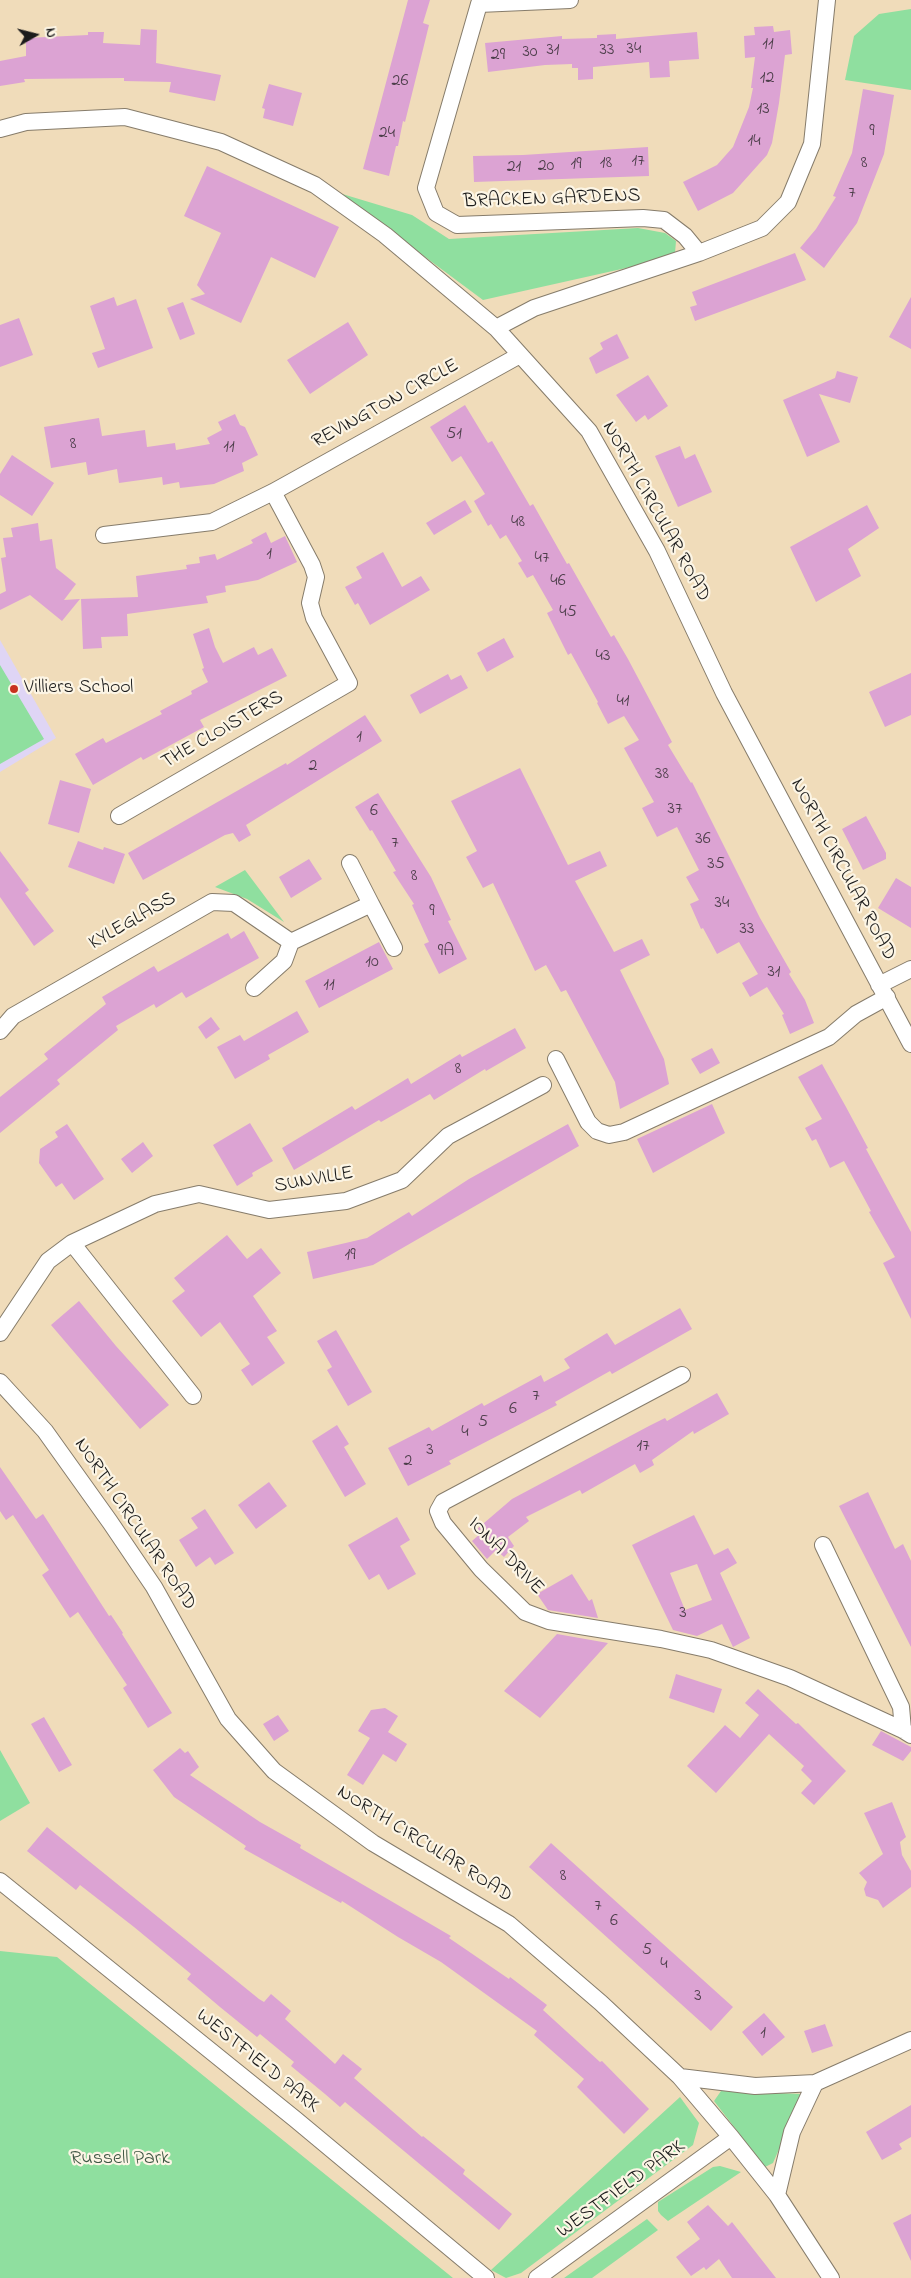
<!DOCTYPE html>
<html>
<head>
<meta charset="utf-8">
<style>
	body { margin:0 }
	#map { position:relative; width:911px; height:2278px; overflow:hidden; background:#f0dcba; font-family:"Indie Flower",sans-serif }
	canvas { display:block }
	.north { position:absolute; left:10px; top:10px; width:50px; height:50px; -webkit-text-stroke:4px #fcf5e5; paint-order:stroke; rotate:82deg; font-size:14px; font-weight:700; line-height:20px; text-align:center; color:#1c1c1c }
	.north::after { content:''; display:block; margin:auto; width:18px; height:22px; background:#1c1c1c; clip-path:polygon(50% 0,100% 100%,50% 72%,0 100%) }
</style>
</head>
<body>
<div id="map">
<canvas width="911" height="2278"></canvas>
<div class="north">N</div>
</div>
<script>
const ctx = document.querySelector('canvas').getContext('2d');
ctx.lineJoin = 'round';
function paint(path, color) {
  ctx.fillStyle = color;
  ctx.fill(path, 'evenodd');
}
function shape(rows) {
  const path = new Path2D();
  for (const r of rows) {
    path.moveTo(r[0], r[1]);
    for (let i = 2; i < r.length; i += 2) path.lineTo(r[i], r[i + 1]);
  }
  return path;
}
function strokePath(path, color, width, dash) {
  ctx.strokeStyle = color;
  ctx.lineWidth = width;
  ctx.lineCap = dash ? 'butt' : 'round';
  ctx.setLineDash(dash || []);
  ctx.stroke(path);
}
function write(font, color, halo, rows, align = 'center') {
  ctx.font = font + ' "Indie Flower",sans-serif';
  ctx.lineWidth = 4.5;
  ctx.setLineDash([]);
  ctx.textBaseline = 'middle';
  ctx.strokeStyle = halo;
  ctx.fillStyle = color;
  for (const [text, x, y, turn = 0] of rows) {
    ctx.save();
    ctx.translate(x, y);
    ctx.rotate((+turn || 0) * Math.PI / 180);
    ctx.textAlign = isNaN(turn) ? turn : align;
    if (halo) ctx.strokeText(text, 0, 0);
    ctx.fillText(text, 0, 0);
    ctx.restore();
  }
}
const built = shape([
	[0,640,56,738,0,772]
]);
const green = shape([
	[911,9,911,90,845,80,854,36,879,14],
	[339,193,412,215,449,239,638,228,665,233,676,241,675,253,662,260,483,300],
	[0,665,44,739,0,764],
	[245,870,284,922,247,899,215,887],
	[0,1750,30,1803,0,1821],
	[0,1951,57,1957,453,2278,0,2278],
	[721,2091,803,2094,773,2163,765,2167,714,2101],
	[680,2097,699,2123,693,2145,521,2273,506,2278,491,2270],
	[720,2166,741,2172,668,2221,661,2215,658,2211,658,2202,713,2167],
	[647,2219,658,2230,592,2278,564,2278]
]);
const building = shape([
	[408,0,430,0,423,23,429,25,405,122,403,121,398,146,396,146,389,176,363,169],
	[773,26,774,32,790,30,792,54,785,55,779,103,772,143,767,155,733,193,698,211,683,182,717,165,733,147,749,107,753,88,751,88,755,57,745,58,744,36,755,35,754,27],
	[141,29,157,30,156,63,221,75,215,101,169,92,171,82,124,81,124,78,24,79,25,82,0,86,0,61,26,56,26,38,88,35,88,32,104,32,103,43,140,45],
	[697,32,699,59,669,61,670,77,650,78,649,62,593,67,593,79,578,80,578,68,572,68,572,64,545,65,488,72,485,43,562,36,562,39,597,38,597,35,616,34,616,39],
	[269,84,302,93,293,126,263,118,265,109,262,108],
	[863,89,894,95,884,154,857,223,824,268,800,248,816,229,836,197,833,196,852,153],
	[648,147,649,176,474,182,473,156,523,155],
	[207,166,339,227,315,278,271,257,241,323,190,299,205,294,197,285,221,233,184,216],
	[795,253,806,280,695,321,690,307,697,305,692,292],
	[114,297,117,306,136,299,153,348,98,368,92,353,105,349,90,306],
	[911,297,911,349,889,337],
	[183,302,195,334,180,340,167,308],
	[19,318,33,355,0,367,0,325],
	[348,322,368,355,310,394,287,360],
	[617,334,629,358,596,374,589,358,603,349,600,343],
	[837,371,858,377,850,403,819,394,840,442,807,457,783,400,835,378],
	[648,375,668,406,648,420,645,415,636,422,616,395],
	[465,405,488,443,492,441,530,506,533,504,567,564,569,563,611,637,614,635,628,659,672,742,668,745,691,783,692,782,760,918,791,972,789,974,805,1000,814,1023,790,1034,782,1015,784,1014,767,987,750,997,742,983,758,974,739,942,717,954,703,928,701,929,690,904,699,900,686,877,699,870,677,827,657,837,642,808,654,802,624,748,639,740,624,716,608,724,597,703,598,702,571,653,568,655,547,613,553,610,533,575,527,578,518,563,522,561,506,535,500,539,491,524,488,526,474,501,485,494,461,456,452,462,430,427],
	[235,414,240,425,245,427,258,455,242,463,244,471,214,484,180,488,179,482,163,485,162,477,119,483,117,469,88,475,86,462,51,468,44,427,99,418,102,436,145,430,147,447,175,443,176,450,210,444,207,438,222,430,218,422],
	[680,446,685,459,695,454,712,492,678,507,655,456],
	[12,455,54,483,32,516,0,495,0,474],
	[465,500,472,512,434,535,426,523],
	[867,505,879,528,848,549,861,576,816,602,790,547],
	[38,523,40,541,52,539,56,568,76,584,64,600,80,599,62,621,30,595,0,610,0,594,6,591,1,558,6,557,3,538,13,537,11,528],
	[266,532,271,543,285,536,297,562,258,580,225,586,226,592,206,596,208,603,127,614,128,636,101,637,102,648,83,649,81,599,138,597,136,576,187,569,186,565,200,563,199,557,215,554,217,560,253,543,251,540],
	[383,552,402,587,421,576,430,590,370,625,358,603,355,605,345,587,362,578,356,567],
	[209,628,215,647,223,663,254,647,258,655,272,648,287,676,200,720,204,727,143,760,141,757,93,785,75,754,103,738,106,743,162,714,160,711,192,694,191,691,208,682,202,669,204,668,193,634],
	[504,638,514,657,487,672,477,653],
	[911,673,911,715,885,727,869,692],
	[448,674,451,680,461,675,468,688,420,714,410,695],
	[365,715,382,741,254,820,246,825,251,835,239,842,233,833,225,835,143,880,128,853,286,763,287,765],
	[520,768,568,865,600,851,607,866,575,881,614,952,642,939,650,955,620,970,664,1059,669,1084,620,1109,615,1082,566,990,561,992,546,965,535,971,493,883,483,888,466,857,477,851,451,801],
	[60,780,91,789,79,833,48,824],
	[378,793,431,877,451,920,448,921,467,959,439,974,424,944,429,942,412,905,414,904,393,872,396,871,372,830,370,831,355,807],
	[866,816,886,853,886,859,863,870,842,829],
	[78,841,103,850,104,847,125,854,114,884,68,867],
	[0,851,29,890,25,893,54,931,34,946,0,897],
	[309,859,322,879,291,898,279,877],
	[896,878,911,887,911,928,878,908],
	[244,931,259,958,186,998,182,992,156,1008,154,1004,116,1026,118,1030,57,1080,60,1084,0,1133,0,1097,48,1059,44,1054,106,1004,102,997,154,966,158,972,228,933,231,939],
	[379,942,393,969,319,1008,305,981],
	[297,1011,309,1032,268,1055,270,1059,235,1079,217,1047,240,1035,244,1041],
	[211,1017,220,1029,206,1039,198,1027],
	[515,1028,526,1048,486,1071,485,1069,434,1100,430,1094,381,1122,379,1120,294,1170,282,1148,352,1106,355,1110,408,1078,411,1084,460,1054,462,1057],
	[712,1048,720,1063,700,1074,691,1059],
	[822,1064,846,1107,868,1148,866,1149,911,1232,911,1319,883,1263,895,1257,869,1212,871,1211,844,1161,830,1168,816,1139,812,1141,805,1128,822,1119,798,1077],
	[712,1104,725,1133,653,1173,637,1139],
	[250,1123,273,1161,252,1173,253,1176,237,1186,213,1145],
	[67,1124,104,1179,74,1200,62,1183,56,1187,39,1163,40,1149,58,1137,55,1132],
	[568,1124,579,1146,373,1265,313,1279,307,1252,367,1238,409,1212,412,1216,469,1179],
	[143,1142,153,1156,132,1173,121,1159],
	[227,1235,247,1259,261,1248,281,1273,253,1296,277,1331,267,1337,285,1363,252,1386,241,1370,250,1364,220,1322,201,1337,172,1301,185,1291,174,1278],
	[79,1301,116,1346,169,1405,140,1429,51,1325],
	[680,1308,692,1329,612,1374,610,1371,555,1402,557,1405,449,1461,451,1464,408,1486,388,1448,429,1427,432,1431,482,1403,484,1406,541,1375,544,1382,570,1368,564,1359,607,1333,615,1345],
	[336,1330,372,1392,348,1406,327,1370,332,1367,317,1341],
	[717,1393,729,1414,694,1434,693,1431,652,1460,654,1465,640,1473,635,1464,582,1494,580,1490,526,1517,529,1521,508,1537,514,1546,504,1557,496,1550,487,1559,472,1541,480,1534,477,1529,512,1499,649,1426,665,1418,667,1421],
	[337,1425,349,1444,344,1447,366,1484,345,1497,312,1441],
	[0,1467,36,1519,43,1514,109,1616,111,1615,123,1633,122,1634,172,1713,148,1728,123,1688,127,1685,78,1612,70,1618,42,1575,49,1570,13,1515,6,1520,0,1511],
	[269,1482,287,1506,256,1529,238,1505],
	[868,1492,895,1549,903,1544,911,1561,911,1647,839,1506],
	[205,1509,234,1553,215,1565,210,1557,196,1567,179,1540,198,1528,191,1518],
	[694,1515,714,1555,728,1548,737,1563,720,1573,750,1638,733,1647,722,1624,697,1636,673,1630,632,1545],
	[697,1564,712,1600,685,1610,670,1573],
	[397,1517,410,1540,400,1546,416,1574,388,1590,379,1574,369,1580,348,1545],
	[572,1574,589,1601,592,1599,598,1618,548,1610,537,1594],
	[557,1634,608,1643,540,1718,504,1691],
	[676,1674,722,1689,714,1713,669,1698],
	[758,1689,796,1724,798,1723,846,1771,814,1805,801,1793,812,1781,801,1770,804,1766,769,1734,716,1793,687,1766,725,1725,740,1738,759,1715,745,1703],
	[385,1708,398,1716,388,1732,407,1744,396,1762,383,1754,363,1785,347,1775,370,1738,358,1731,371,1710],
	[278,1715,289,1731,274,1741,263,1724],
	[44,1717,72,1765,59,1772,31,1724],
	[881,1731,911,1747,911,1751,903,1761,872,1745],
	[180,1748,185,1753,188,1751,199,1767,190,1775,260,1822,301,1845,300,1848,451,1936,449,1938,509,1979,510,1977,547,2005,543,2010,600,2062,602,2061,649,2109,624,2134,577,2087,584,2079,534,2035,537,2031,441,1962,398,1937,342,1901,341,1903,244,1849,246,1846,174,1797,153,1770],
	[892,1802,906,1837,900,1842,902,1855,911,1871,911,1887,883,1908,878,1900,866,1896,864,1889,867,1882,859,1873,883,1854,864,1813],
	[47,1827,259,1999,264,2002,271,1994,291,2011,285,2019,335,2064,343,2054,362,2069,354,2078,422,2137,423,2136,465,2170,463,2174,512,2214,499,2230,345,2102,340,2107,325,2094,291,2066,294,2062,260,2034,257,2037,220,2007,187,1979,191,1974,134,1927,80,1885,76,1890,27,1851],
	[551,1843,733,2007,711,2031,529,1867],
	[764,2013,785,2037,762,2056,742,2032],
	[825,2024,833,2046,812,2053,804,2031],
	[911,2105,911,2137,899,2144,902,2149,882,2160,866,2132],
	[708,2205,728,2226,732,2222,776,2278,732,2278,719,2259,706,2270,704,2267,691,2276,676,2257,700,2239,687,2222],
	[911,2214,911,2261,893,2223]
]);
const minor = shape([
	[570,0,479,4,426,188,436,213,457,225,643,218,664,220,685,236,699,253],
	[0,129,26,122,125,117,221,142,315,185,385,235,496,328,589,431,657,551,724,693,911,1044],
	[496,328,534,308,699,253,762,228,788,202,812,144,827,0],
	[104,535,212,522,273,492,520,355],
	[119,816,349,683,314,618,310,603,316,577,312,565,273,492],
	[371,904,394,948],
	[879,985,911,969],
	[254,988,284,961,291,942],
	[0,1031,13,1016,212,902,234,903,291,942,371,904,350,863],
	[556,1059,588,1122,597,1131,609,1135,624,1132,829,1037,856,1014,887,997],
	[72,1243,193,1396],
	[0,1333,48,1261,72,1243,155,1204,199,1194,269,1210,346,1201,402,1180,448,1136,543,1085],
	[682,1375,443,1502,438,1511,443,1523,481,1569,525,1612,549,1621,661,1639,711,1650,790,1678,903,1730,911,1735],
	[0,1382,45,1431,110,1522,154,1587,228,1719,274,1771,373,1843,509,1924,601,2003,680,2077,731,2137,777,2195,831,2278],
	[823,1545,901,1707,903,1730],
	[0,1881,295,2119,486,2278],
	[680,2077,755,2086,815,2083,911,2040],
	[777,2195,792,2132,815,2083],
	[537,2278,731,2137]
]);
const markers = [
	[14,689,5,"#c8321e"]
];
const numberNames = [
	["11",768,45],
	["34",634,50],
	["31",553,51],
	["33",607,51],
	["30",530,53],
	["29",498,56],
	["12",767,79],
	["26",400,82],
	["13",763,110],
	["9",872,132],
	["24",387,134],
	["14",754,142],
	["17",638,162],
	["18",606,164],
	["8",864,164],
	["19",576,165],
	["20",546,167],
	["21",514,168],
	["7",852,194],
	["51",454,435],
	["8",73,445],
	["11",229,448],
	["48",518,523],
	["1",269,555],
	["47",542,559],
	["46",558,582],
	["45",568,613],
	["43",603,657],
	["41",623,702],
	["1",359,738],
	["2",313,767],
	["38",662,775],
	["37",675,810],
	["6",374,812],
	["36",703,840],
	["7",395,844],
	["35",716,865],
	["8",414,877],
	["34",722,904],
	["9",432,912],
	["33",747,930],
	["9A",446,952],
	["10",372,963],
	["31",774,973],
	["11",329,986],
	["8",458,1070],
	["19",350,1256],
	["7",536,1397],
	["6",513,1410],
	["5",483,1423],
	["4",465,1433],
	["17",643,1447],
	["3",430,1451],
	["2",408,1462],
	["3",683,1614],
	["8",563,1877],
	["7",598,1907],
	["6",614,1922],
	["5",647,1951],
	["4",664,1965],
	["3",698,1997],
	["1",763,2034]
];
const streetNames = [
	["BRACKEN GARDENS",552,200,-2],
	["REVINGTON CIRCLE",386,405,-29],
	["NORTH CIRCULAR ROAD",655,512,61],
	["THE CLOISTERS",223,731,-30],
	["NORTH CIRCULAR ROAD",842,870,62],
	["KYLEGLASS",133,922,-30],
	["SUNVILLE",314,1181,-10],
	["NORTH CIRCULAR ROAD",134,1525,56],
	["IONA DRIVE",505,1557,46],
	["NORTH CIRCULAR ROAD",424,1845,32],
	["WESTFIELD PARK",257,2062,39],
	["WESTFIELD PARK",622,2190,-36]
];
const poiNames = [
	["Villiers School",24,689]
];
const parkNames = [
	["Russell Park",120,2160]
];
paint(built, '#dfd5f5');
paint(green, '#8fdf9f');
paint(building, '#dca3d3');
strokePath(minor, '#867c6b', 18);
strokePath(minor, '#fff', 16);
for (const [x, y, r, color] of markers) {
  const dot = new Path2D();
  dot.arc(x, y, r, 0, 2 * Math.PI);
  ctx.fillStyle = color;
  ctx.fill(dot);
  strokePath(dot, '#fcf5e5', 2);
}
write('18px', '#4c3e4a', null, numberNames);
write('20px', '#1c1c1c', '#fcf5e5', streetNames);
write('20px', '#1c1c1c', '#fcf5e5', poiNames, 'left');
write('20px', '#3e5643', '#fcf5e5', parkNames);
</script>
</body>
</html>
